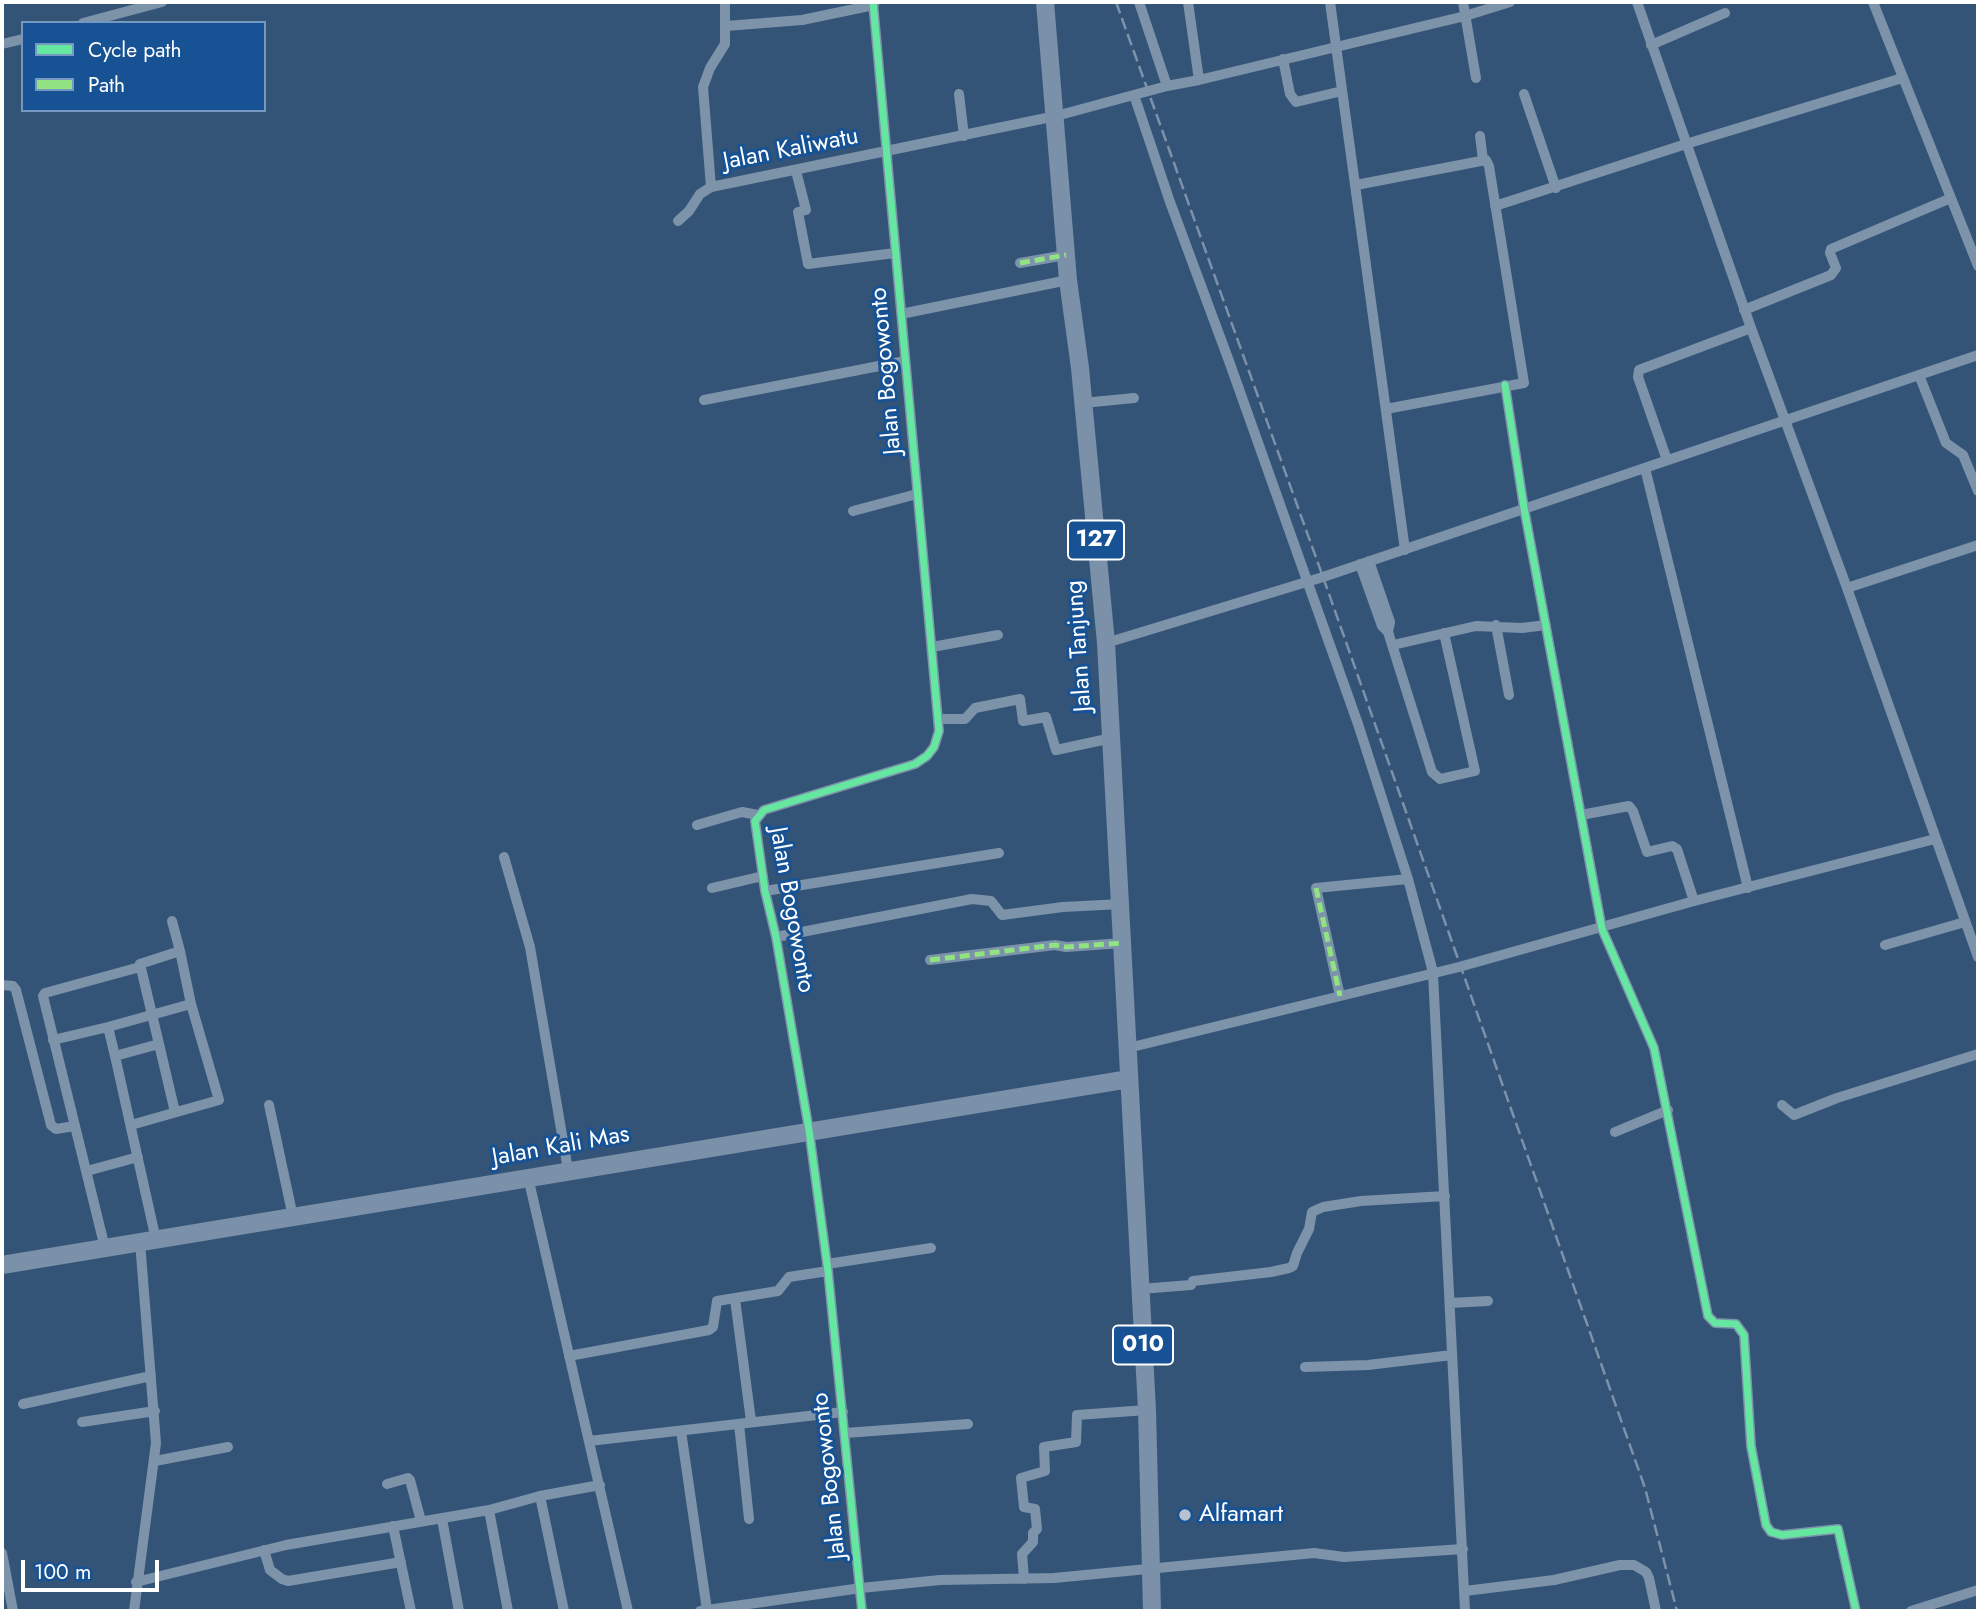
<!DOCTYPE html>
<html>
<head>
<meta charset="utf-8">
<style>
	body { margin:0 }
	#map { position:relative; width:1980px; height:1613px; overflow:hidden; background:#345477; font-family:Jost,sans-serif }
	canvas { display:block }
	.frame { position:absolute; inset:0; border:4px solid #fff; pointer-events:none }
	.legend { position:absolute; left:21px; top:21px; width:245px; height:91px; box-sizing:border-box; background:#175394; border:2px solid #7498bf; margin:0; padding:9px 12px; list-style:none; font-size:21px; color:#fff }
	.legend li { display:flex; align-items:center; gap:14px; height:35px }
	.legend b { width:35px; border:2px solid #7498bf }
	.scale { position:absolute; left:21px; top:1560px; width:138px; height:32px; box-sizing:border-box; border:4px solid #fff; border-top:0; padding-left:9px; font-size:21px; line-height:24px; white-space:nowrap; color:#fff; -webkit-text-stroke:5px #175394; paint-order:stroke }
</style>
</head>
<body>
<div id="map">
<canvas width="1980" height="1613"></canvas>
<div class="frame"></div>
<ul class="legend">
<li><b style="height:9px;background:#66e7a1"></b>Cycle path</li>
<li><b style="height:9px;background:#91e382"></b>Path</li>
</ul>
<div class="scale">100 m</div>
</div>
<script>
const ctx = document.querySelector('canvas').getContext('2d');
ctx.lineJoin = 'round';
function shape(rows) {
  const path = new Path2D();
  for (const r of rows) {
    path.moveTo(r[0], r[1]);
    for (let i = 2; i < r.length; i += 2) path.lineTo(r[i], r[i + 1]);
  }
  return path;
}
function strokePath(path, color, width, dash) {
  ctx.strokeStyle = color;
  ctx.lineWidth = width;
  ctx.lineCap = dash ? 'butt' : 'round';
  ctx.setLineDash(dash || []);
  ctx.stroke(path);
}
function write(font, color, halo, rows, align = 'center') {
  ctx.font = font + ' Jost,sans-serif';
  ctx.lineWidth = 6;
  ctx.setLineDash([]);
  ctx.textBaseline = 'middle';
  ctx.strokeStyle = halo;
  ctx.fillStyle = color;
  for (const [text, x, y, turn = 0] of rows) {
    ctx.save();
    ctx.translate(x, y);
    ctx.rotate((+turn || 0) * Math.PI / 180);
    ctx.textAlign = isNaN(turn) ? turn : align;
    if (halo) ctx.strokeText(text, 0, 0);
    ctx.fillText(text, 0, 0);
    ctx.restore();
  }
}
const street = shape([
	[1139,2,1167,86],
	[1188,2,1199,80],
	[1330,2,1405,550],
	[1463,2,1476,78],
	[1637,2,1751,328,1847,588,1978,957],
	[1873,2,1978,266],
	[83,23,162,2],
	[726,26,802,20,874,5],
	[2,44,23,39],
	[1651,45,1725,13],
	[1283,59,1290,94,1296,102,1342,91],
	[959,94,964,136],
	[1524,94,1556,188],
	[1134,95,1170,202,1229,361,1358,724,1408,879,1433,972],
	[1480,136,1483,160],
	[796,171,806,210,798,212,808,264,895,253],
	[1356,185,1486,160,1489,166,1524,383,1386,409],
	[711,187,703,87,710,68,725,44,725,2],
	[1495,206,1686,144,1899,79,1903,80],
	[678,221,689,211,700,194,711,187,1056,116,1167,86,1199,80,1465,16,1510,2],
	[1020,263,1066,255],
	[1744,310,1831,275,1836,268,1830,253,1831,249,1951,198],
	[901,314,1068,280],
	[1919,375,1946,443,1963,455,1978,491],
	[1505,385,1524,508,1602,929,1654,1048,1708,1316,1715,1323,1736,1324,1744,1335,1751,1446,1766,1525,1771,1532,1782,1535,1838,1529,1856,1611],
	[704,400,905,361],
	[1083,403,1134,398],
	[1667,460,1638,377,1639,370,1751,328],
	[1645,468,1748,888],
	[853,511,917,494],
	[1369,561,1390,622,1388,632,1432,772,1440,779,1475,771,1444,633],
	[1360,564,1382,626,1388,632],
	[1847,588,1978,545],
	[1496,625,1509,695],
	[1106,643,1323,577,1978,355],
	[1393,645,1476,626,1522,628,1546,625],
	[932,647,998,635],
	[939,719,965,719,975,708,1020,699,1023,721,1046,717,1056,750,1112,738],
	[1581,815,1629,806,1633,811,1647,852,1672,846,1677,849,1694,901],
	[697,825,742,812,758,815],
	[504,857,530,947,568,1170],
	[712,888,763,876],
	[765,891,999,853],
	[172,921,180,951],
	[776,937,972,899,991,901,1002,915,1063,907,1122,904],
	[1885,945,1965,922],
	[930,960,1055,945,1066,947,1123,943],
	[1433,974,1465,1611],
	[2,985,13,986,16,990,51,1125,56,1129,75,1126],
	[1340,996,1316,888,1408,879],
	[108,1027,191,1004],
	[53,1040,108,1027,115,1056],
	[159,1044,175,1112],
	[1128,1048,1459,967,1694,901,1935,839],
	[269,1105,293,1217],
	[1782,1105,1794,1115,1837,1098,1978,1054],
	[131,1125,219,1100,191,1004,180,951,140,964,159,1044,115,1056,156,1240],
	[1615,1132,1668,1110],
	[87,1171,138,1157],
	[528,1177,628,1611],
	[105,1248,43,996,45,993,140,967],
	[827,1264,931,1248],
	[1140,1289,1191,1285,1193,1281,1271,1272,1289,1268,1293,1266,1297,1253,1309,1229,1312,1212,1323,1207,1361,1201,1445,1196],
	[735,1299,751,1421],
	[1450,1303,1488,1301],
	[569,1356,709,1330,713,1327,717,1301,778,1291,789,1277,828,1271],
	[1305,1367,1368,1365,1452,1355],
	[23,1404,151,1376],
	[82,1422,155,1411],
	[739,1424,749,1519],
	[681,1431,707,1610],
	[845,1433,968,1424],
	[589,1441,843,1412],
	[155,1461,228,1447],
	[387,1484,408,1478,410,1480,421,1521],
	[540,1496,564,1611],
	[489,1510,508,1611],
	[442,1519,459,1611],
	[393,1526,411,1611],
	[264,1550,270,1570,282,1579,288,1581,401,1562],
	[2,1553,13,1611],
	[1024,1579,1022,1554,1033,1542,1033,1533,1037,1529,1035,1509,1024,1507,1021,1478,1045,1471,1044,1447,1076,1442,1077,1415,1147,1410],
	[136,1582,286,1545,489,1510,540,1496,600,1485],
	[1465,1591,1554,1580,1620,1565,1634,1565,1646,1572,1649,1578,1656,1611],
	[134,1611,156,1443,140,1242],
	[700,1611,861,1588,940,1580,1054,1578,1314,1553,1344,1557,1463,1549],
	[862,1611,828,1271,809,1130,776,937,765,891,755,821,764,810,915,764,927,756,934,747,939,731,873,2],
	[1911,1611,1978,1590]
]);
const primary = shape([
	[1045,2,1068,280,1080,368,1106,643,1147,1410,1152,1611],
	[2,1265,1129,1079]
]);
const rail = shape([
	[1116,2,1323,577,1645,1488,1677,1611]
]);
const quiet = shape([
	[1020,263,1066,255],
	[1316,888,1340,996],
	[930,960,1055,945,1066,947,1123,943]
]);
const cycleway = shape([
	[1505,385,1524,508,1602,929,1654,1048,1708,1316,1715,1323,1736,1324,1744,1335,1751,1446,1766,1525,1771,1532,1782,1535,1838,1529,1856,1611],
	[862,1611,828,1271,809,1130,776,937,765,891,755,821,764,810,915,764,927,756,934,747,939,731,873,2]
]);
const markers = [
	[1185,1515,7,"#b8c3cf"]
];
const shields = [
	[1096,540,56],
	[1143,1345,60]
];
const shieldNames = [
	["127",1096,540],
	["010",1143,1345]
];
const streetNames = [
	["Jalan Kaliwatu",791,150,-11],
	["Jalan Bogowonto",887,371,-95],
	["Jalan Tanjung",1080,646,-94],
	["Jalan Bogowonto",791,910,80],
	["Jalan Kali Mas",561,1147,-10],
	["Jalan Bogowonto",830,1476,-96]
];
const poiNames = [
	["Alfamart",1199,1515]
];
strokePath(street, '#7c93aa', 10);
strokePath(primary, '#7b90a9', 18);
strokePath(rail, '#7d92a9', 2.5, [12, 5]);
strokePath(quiet, '#91e382', 5, [10, 5]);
strokePath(cycleway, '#66e7a1', 7);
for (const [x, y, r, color] of markers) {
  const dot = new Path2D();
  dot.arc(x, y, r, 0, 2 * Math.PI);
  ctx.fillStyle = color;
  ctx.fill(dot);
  strokePath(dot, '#175394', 2.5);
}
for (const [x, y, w] of shields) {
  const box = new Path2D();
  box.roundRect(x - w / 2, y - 19.5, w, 39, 5);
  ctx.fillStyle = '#175394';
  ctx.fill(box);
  strokePath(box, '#fff', 2);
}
write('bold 23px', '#fff', null, shieldNames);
write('24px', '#fff', '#175394', streetNames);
write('24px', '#fff', '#175394', poiNames, 'left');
</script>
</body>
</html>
